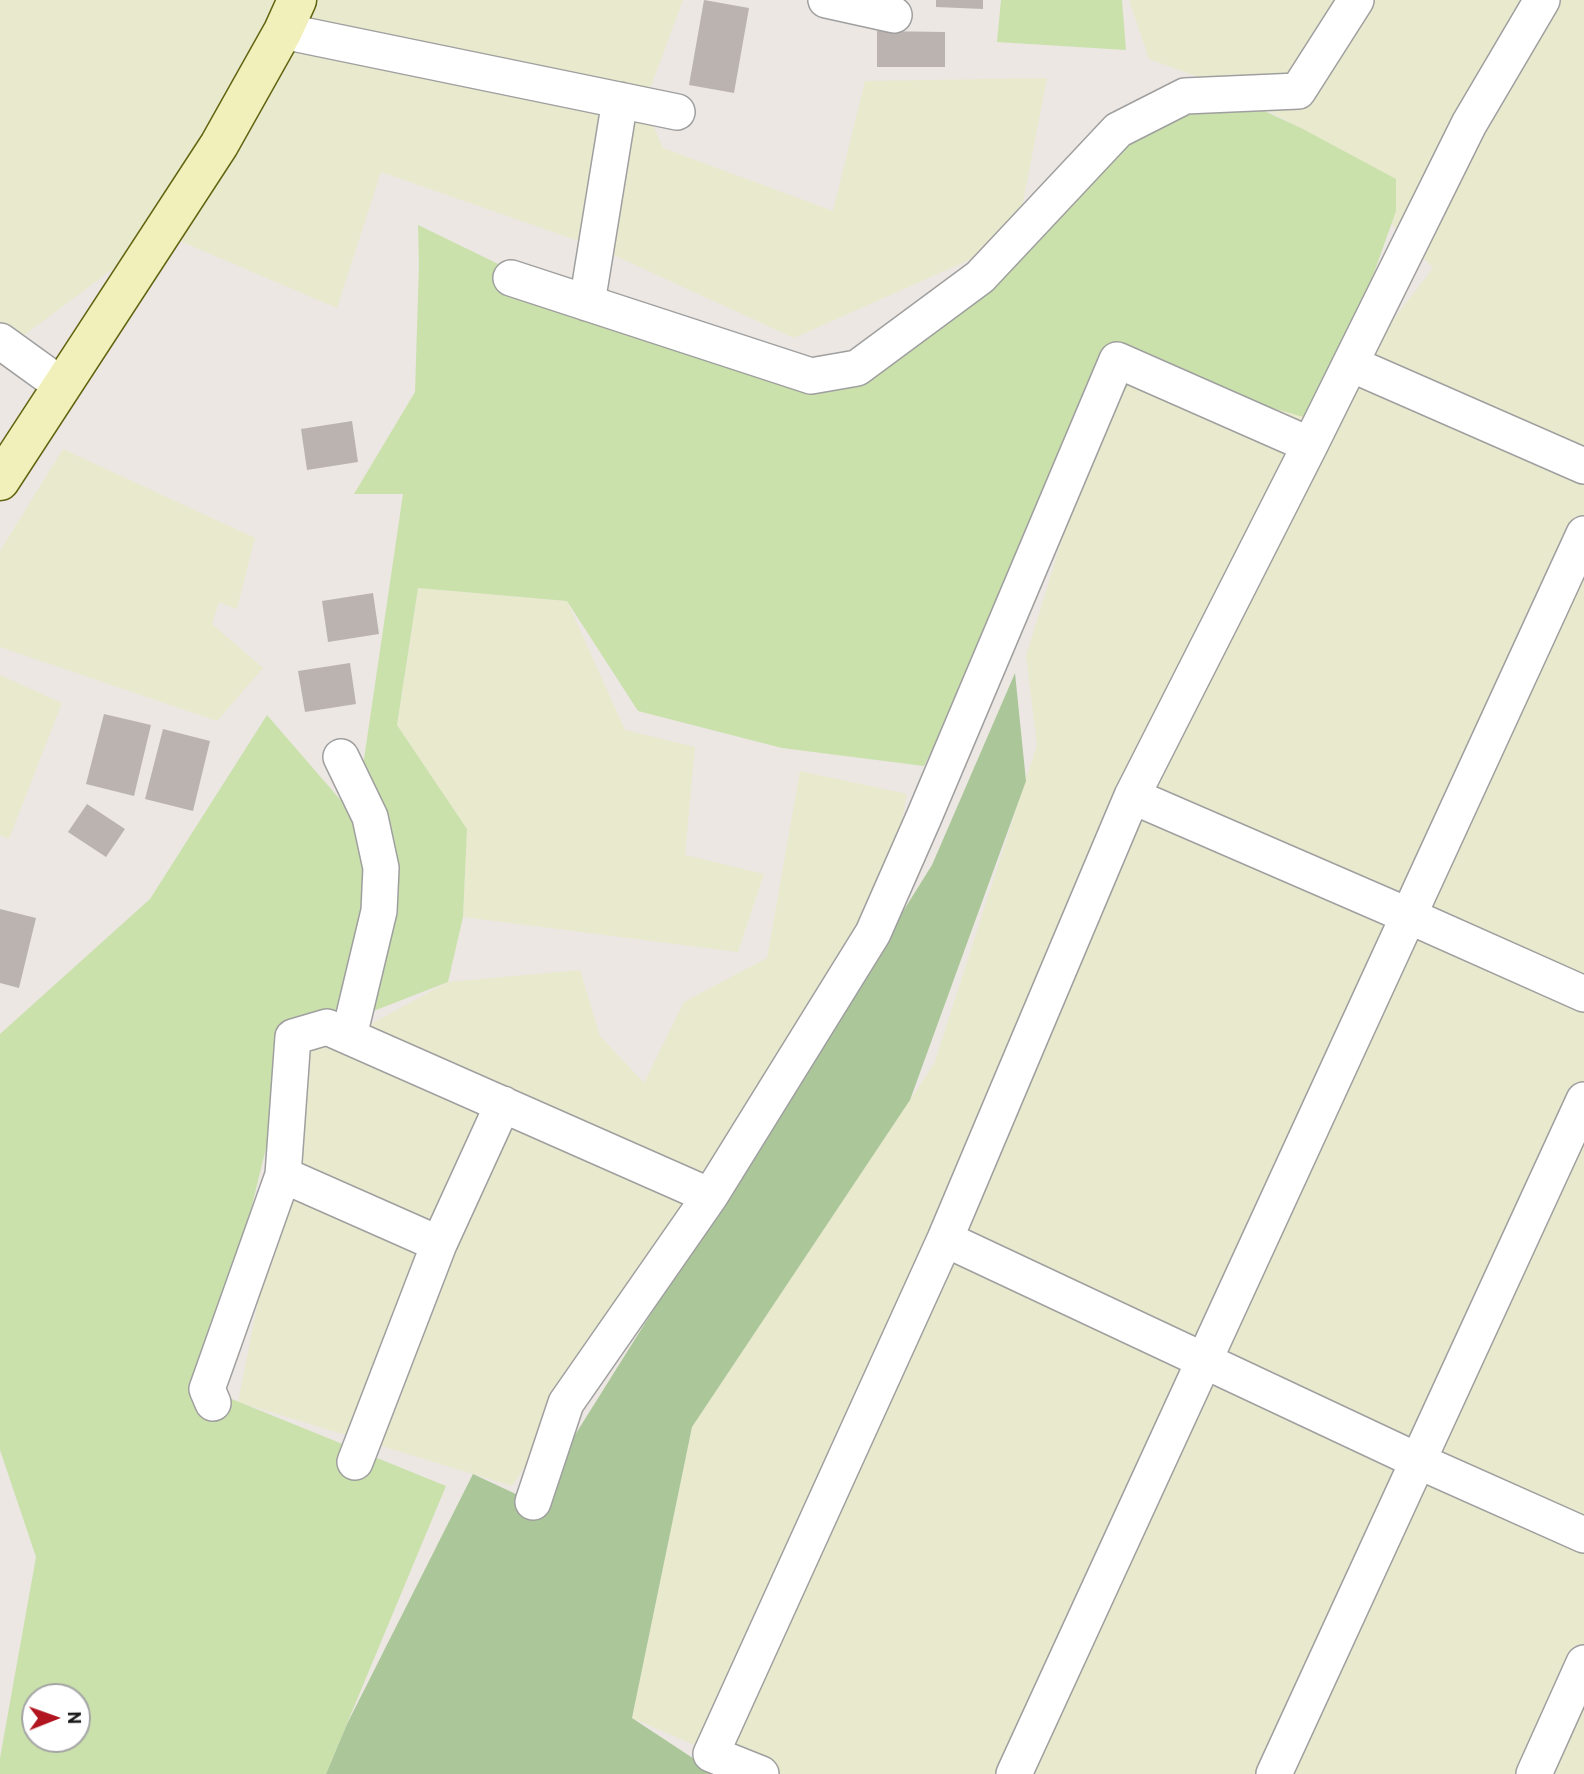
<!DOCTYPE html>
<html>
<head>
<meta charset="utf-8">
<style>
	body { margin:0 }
	#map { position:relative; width:1584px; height:1774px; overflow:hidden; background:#ece7e2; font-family:Barlow,sans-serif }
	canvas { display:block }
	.north { position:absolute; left:21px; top:1683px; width:70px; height:70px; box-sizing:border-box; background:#fff; border:2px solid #a4a4a4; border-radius:50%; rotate:89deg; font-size:19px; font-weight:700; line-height:28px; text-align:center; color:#1b1b1b }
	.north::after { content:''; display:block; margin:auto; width:24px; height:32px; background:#b11520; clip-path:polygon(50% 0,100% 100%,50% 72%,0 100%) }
</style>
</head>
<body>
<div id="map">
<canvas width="1584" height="1774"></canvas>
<div class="north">N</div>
</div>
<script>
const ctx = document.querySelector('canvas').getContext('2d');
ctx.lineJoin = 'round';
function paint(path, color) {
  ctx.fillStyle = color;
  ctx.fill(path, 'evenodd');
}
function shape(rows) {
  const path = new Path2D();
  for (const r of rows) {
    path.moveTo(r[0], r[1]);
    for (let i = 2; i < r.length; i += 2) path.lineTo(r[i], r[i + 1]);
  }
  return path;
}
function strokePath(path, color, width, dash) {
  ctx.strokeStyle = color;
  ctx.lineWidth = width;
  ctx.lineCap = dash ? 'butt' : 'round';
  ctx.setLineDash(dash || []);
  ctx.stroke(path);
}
const farmland = shape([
	[0,0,683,0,644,105,663,148,833,211,865,81,1047,78,1016,239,794,338,596,247,381,172,337,308,161,233,19,339,0,324],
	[1129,0,1584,0,1584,1774,761,1774,632,1718,692,1427,934,1064,1037,745,1026,656,1117,360,1335,395,1433,268,1301,128,1215,83,1149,59],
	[63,449,255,538,237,609,219,602,212,624,263,668,217,721,0,647,0,551],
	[418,588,567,601,625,730,695,747,685,855,764,874,738,952,463,917,467,829,397,725],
	[0,675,62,703,9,839,0,835],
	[800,771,907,794,887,900,796,1056,512,1486,238,1402,283,1175,293,1037,349,1036,448,982,580,970,600,1036,644,1083,684,1002,767,958]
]);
const grass = shape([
	[1001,0,1122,0,1126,50,997,42],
	[1228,94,1301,128,1396,179,1396,211,1321,422,1137,369,1040,541,924,766,782,748,638,711,567,601,418,588,397,725,467,829,463,917,448,982,353,1019,293,1038,207,1389,446,1486,326,1774,0,1774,0,1758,36,1557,0,1450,0,1034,150,899,267,715,357,819,359,793,403,494,354,494,415,392,419,264,418,225,560,294,793,371,857,368,1118,130],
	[35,1697,77,1697,77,1739,35,1739]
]);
const forest = shape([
	[1015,673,1026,781,910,1100,692,1427,632,1718,717,1774,326,1774,347,1724,473,1474,533,1502,932,865]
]);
const building = shape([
	[704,0,749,8,734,93,689,85],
	[936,0,983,0,983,9,936,7],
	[877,31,945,32,945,67,877,67],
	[352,421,358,462,307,470,301,429],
	[373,593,379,634,328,642,322,601],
	[350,663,356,704,305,712,298,671],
	[104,714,151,725,134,796,86,784],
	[163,729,210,741,193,811,145,799],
	[87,804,125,829,106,857,68,832],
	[0,909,36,918,19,988,0,983]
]);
const street = shape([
	[826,0,894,15],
	[283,31,677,112],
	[511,278,811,376,857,368,980,277,1118,130,1185,96,1298,91,1356,0],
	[587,303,620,100],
	[0,341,61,385],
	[1351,364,1584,466],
	[341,757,370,817,381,868,379,911,349,1036],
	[1132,796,1409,916,1584,994],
	[283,1175,439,1244],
	[945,1239,1418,1461,1584,1535],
	[213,1403,207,1389,283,1175,293,1037,327,1027,710,1196],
	[355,1462,439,1244,503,1104],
	[533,1502,566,1403,710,1196,873,933,924,817,1117,360,1310,445],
	[761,1774,711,1754,945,1239,1132,796,1310,445,1469,124,1542,0],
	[1014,1774,1584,534],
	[1274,1774,1584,1100],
	[1534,1774,1584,1663]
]);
const secondary = shape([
	[0,481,219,145,283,31,297,0]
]);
paint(farmland, '#e9e9ce');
paint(grass, '#cae1ac');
paint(forest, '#abc79a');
paint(building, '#bbb3af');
strokePath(street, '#9f9f9f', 38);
strokePath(secondary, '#616410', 41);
strokePath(street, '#fff', 35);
strokePath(secondary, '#f2f0ba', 38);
</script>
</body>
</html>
